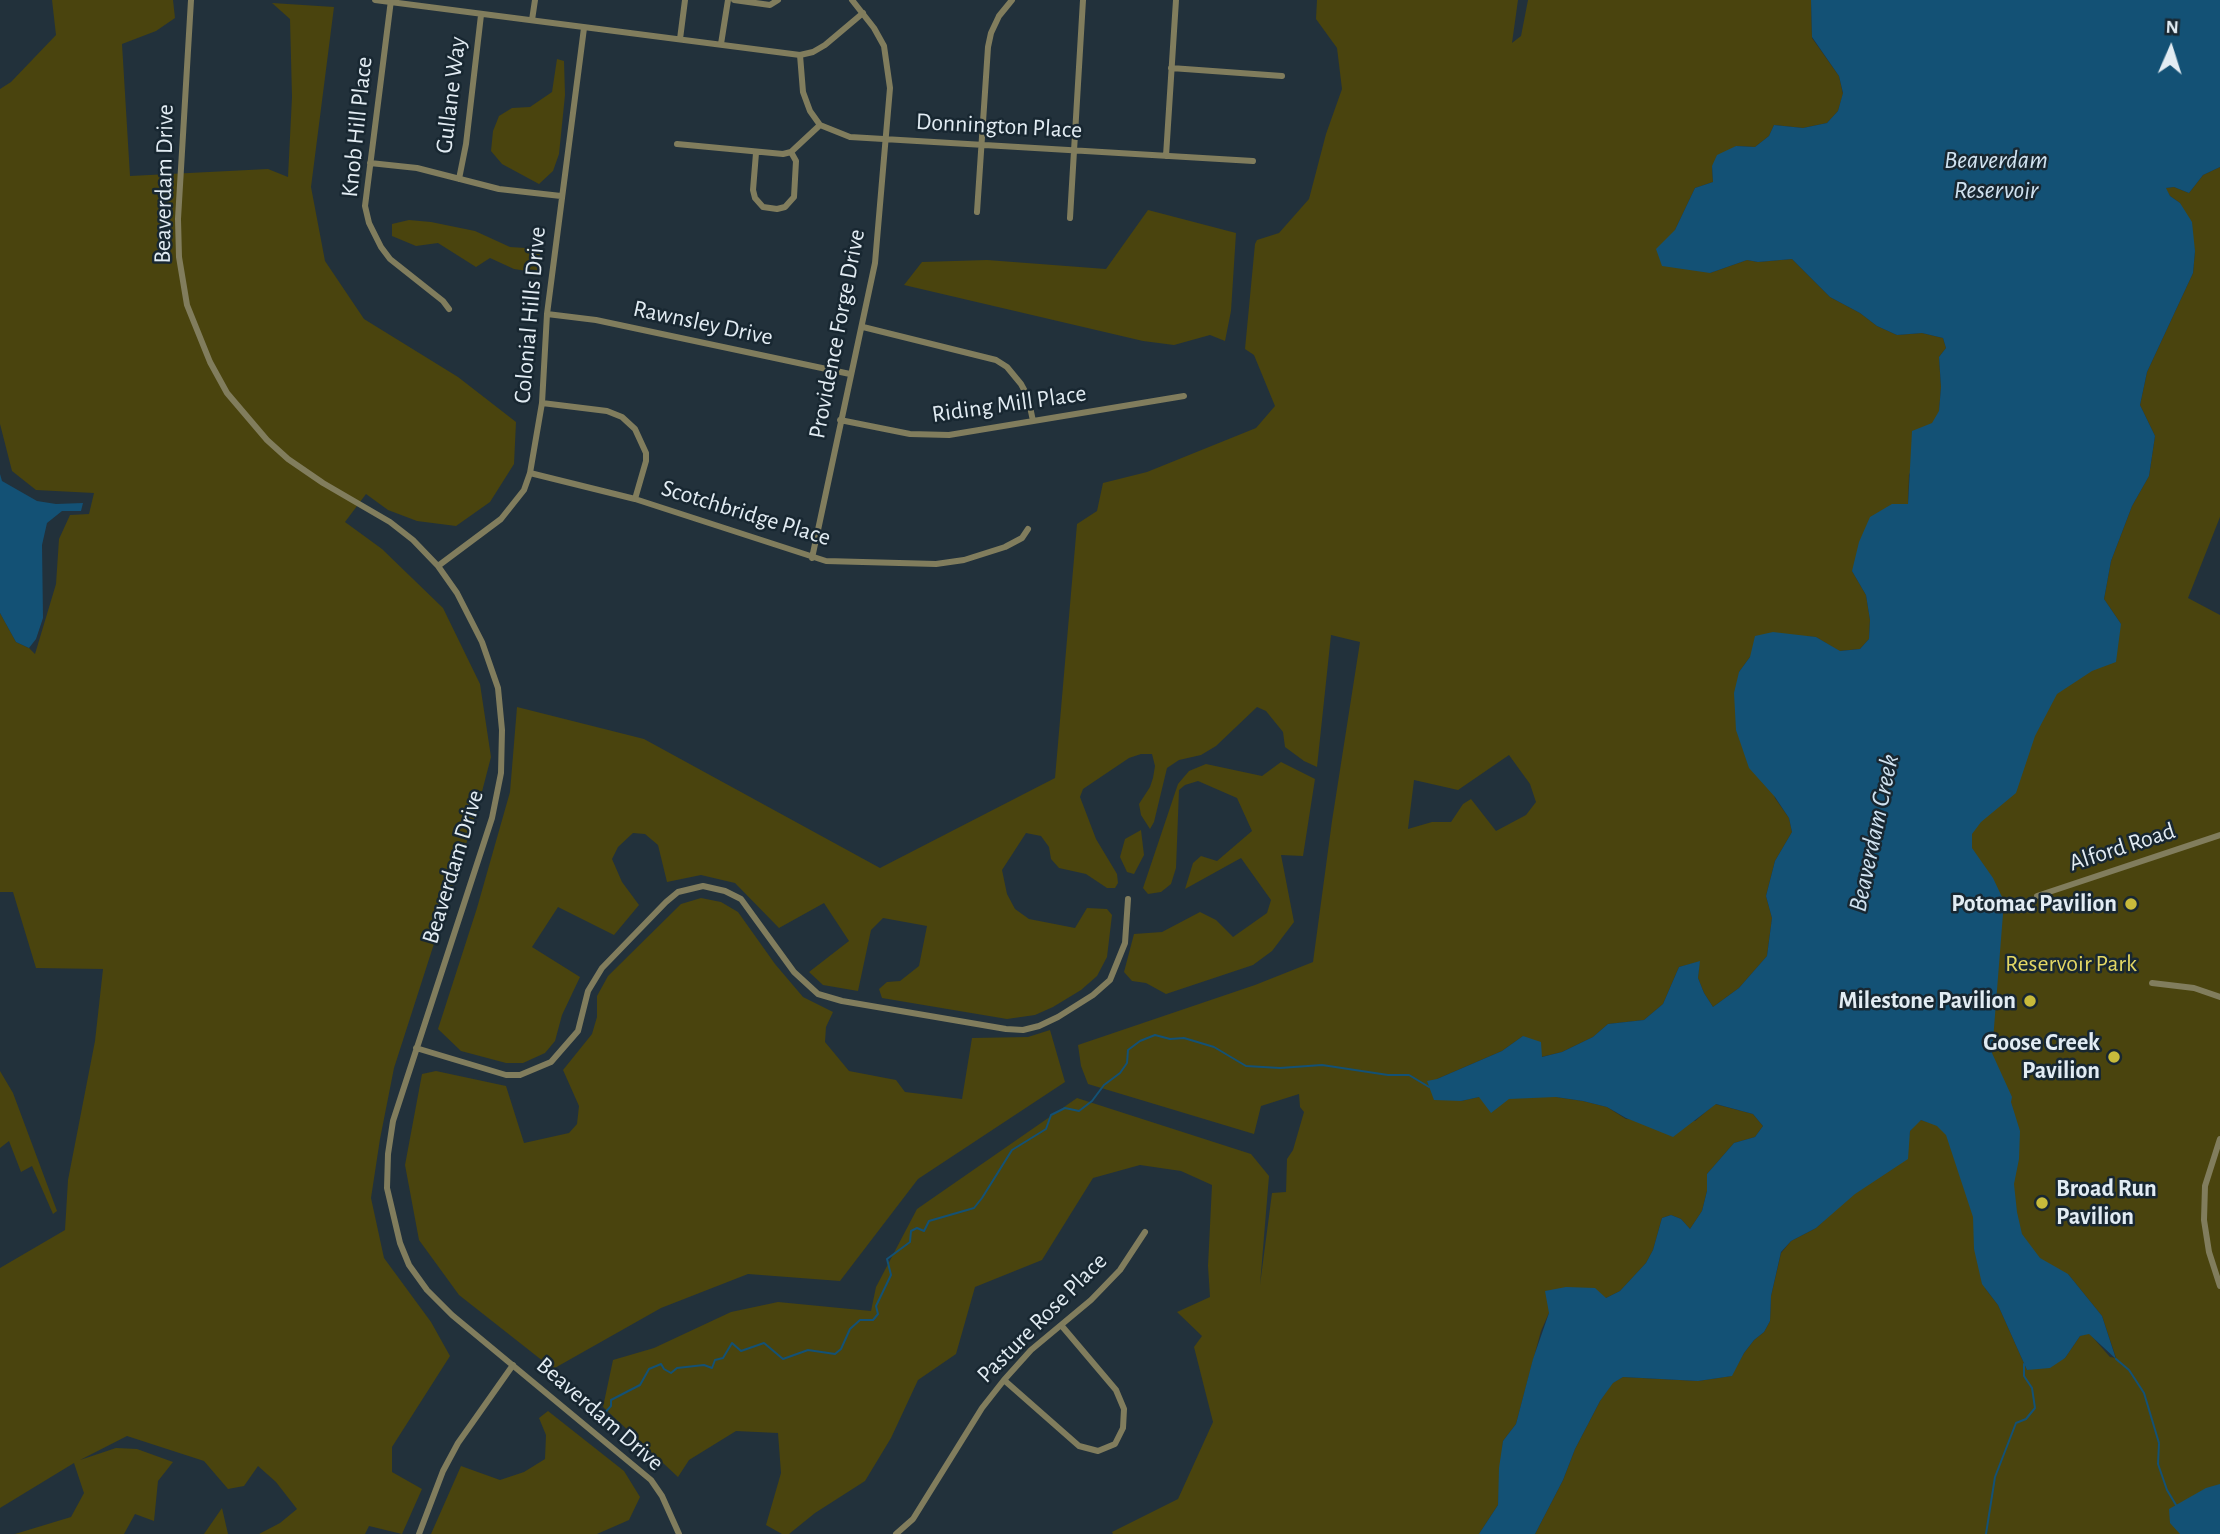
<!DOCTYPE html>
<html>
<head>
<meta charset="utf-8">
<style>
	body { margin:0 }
	#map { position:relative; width:2220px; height:1534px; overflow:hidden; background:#22313b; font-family:"Alegreya Sans",sans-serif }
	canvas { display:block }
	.north { position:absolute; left:2136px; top:14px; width:70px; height:70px; -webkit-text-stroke:5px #182731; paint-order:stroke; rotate:3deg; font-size:19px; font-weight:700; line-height:28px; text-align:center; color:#e2ecf3 }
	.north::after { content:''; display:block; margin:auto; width:24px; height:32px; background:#e2ecf3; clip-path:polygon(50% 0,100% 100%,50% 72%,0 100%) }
</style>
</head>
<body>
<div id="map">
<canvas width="2220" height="1534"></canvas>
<div class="north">N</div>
</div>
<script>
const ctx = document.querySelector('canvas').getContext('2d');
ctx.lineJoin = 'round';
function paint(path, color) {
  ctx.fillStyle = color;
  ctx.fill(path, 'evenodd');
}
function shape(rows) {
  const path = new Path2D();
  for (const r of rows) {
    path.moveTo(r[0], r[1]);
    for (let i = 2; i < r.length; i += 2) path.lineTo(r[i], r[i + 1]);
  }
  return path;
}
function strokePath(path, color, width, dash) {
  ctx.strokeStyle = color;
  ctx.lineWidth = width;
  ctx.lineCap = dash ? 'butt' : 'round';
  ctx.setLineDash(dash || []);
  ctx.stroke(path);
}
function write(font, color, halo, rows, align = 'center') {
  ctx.font = font + ' "Alegreya Sans",sans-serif';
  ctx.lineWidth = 5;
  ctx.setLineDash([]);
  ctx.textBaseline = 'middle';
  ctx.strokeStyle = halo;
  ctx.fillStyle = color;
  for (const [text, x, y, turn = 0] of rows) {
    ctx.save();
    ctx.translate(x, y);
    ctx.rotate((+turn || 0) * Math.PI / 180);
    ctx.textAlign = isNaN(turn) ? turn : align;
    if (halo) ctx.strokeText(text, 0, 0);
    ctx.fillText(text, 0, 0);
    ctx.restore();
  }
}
const green = shape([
	[52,0,173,0,175,18,156,31,122,44,130,176,268,169,288,177,292,97,290,19,272,3,334,7,311,187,325,261,364,319,458,377,516,422,514,464,490,502,456,526,417,521,388,510,366,494,345,522,382,549,443,608,480,684,491,757,478,807,394,1068,380,1139,371,1198,384,1258,431,1322,450,1356,392,1447,392,1472,422,1489,402,1534,369,1526,365,1534,259,1534,280,1523,297,1509,276,1482,258,1466,244,1486,228,1489,204,1461,127,1436,80,1460,116,1448,137,1449,173,1462,158,1481,154,1521,135,1514,124,1534,15,1534,71,1517,84,1493,74,1463,0,1508,0,1268,65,1230,68,1180,95,1041,103,969,36,968,13,892,0,892,0,613,16,642,29,648,35,654,56,584,59,539,70,515,89,514,94,493,36,490,12,471,0,424,0,89,11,82,56,35],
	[1317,0,1518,0,1512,43,1521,36,1528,0,1811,0,1812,38,1839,76,1843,94,1838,111,1827,123,1803,128,1774,125,1769,136,1755,147,1736,146,1712,166,1713,182,1695,188,1675,230,1710,273,1747,260,1758,262,1792,259,1830,297,1860,313,1877,326,1897,335,1922,333,1943,338,1946,348,1939,357,1941,387,1939,412,1909,475,1908,504,1852,571,1866,595,1870,620,1869,639,1860,649,1839,651,1816,637,1796,636,1750,657,1739,672,1775,798,1789,818,1792,832,1775,861,1766,896,1772,918,1767,956,1739,988,1713,1007,1704,993,1698,978,1699,962,1679,967,1663,1004,1644,1020,1608,1024,1593,1037,1562,1052,1541,1057,1523,1036,1502,1051,1437,1079,1461,1101,1479,1097,1556,1097,1583,1101,1607,1107,1626,1119,1695,1121,1715,1104,1753,1114,1763,1126,1755,1137,1734,1143,1707,1174,1707,1191,1702,1211,1690,1229,1681,1219,1671,1215,1662,1218,1653,1250,1646,1263,1620,1291,1606,1298,1549,1313,1541,1331,1516,1424,1503,1441,1498,1505,1479,1534,1113,1534,1112,1532,1178,1499,1213,1422,1194,1347,1202,1336,1177,1312,1210,1297,1208,1266,1212,1185,1181,1171,1140,1165,1093,1178,1042,1260,975,1287,956,1354,918,1380,891,1438,865,1481,815,1513,789,1534,782,1534,766,1525,781,1473,778,1433,736,1431,689,1460,678,1477,603,1407,613,1360,654,1348,731,1312,778,1302,871,1311,876,1287,917,1209,1077,1098,1251,1154,1269,1176,1260,1285,1272,1193,1286,1192,1287,1159,1293,1150,1304,1112,1300,1107,1299,1094,1261,1106,1254,1134,1088,1084,1081,1066,1078,1045,1255,985,1313,962,1332,821,1360,642,1331,635,1317,767,1304,761,1285,747,1283,732,1266,711,1257,707,1216,746,1201,755,1179,760,1167,768,1154,822,1150,829,1141,815,1139,804,1150,787,1153,778,1155,766,1152,754,1141,754,1129,758,1083,789,1080,797,1096,839,1117,874,1118,883,1115,888,1107,888,1086,874,1059,868,1051,859,1049,847,1041,836,1026,833,1002,870,1007,894,1015,909,1029,919,1075,928,1087,908,1107,909,1112,915,1107,957,1097,976,1081,990,1053,1007,1035,1015,1007,1019,882,998,879,989,887,982,900,981,919,966,927,926,883,918,871,930,858,991,823,985,809,972,849,941,824,903,779,928,735,883,701,875,667,882,658,845,645,834,633,833,618,847,612,859,622,882,639,905,614,935,558,907,532,947,580,977,562,1015,555,1041,545,1053,523,1063,506,1063,461,1051,438,1029,477,908,510,792,517,707,644,739,880,868,1055,778,1077,524,1097,511,1103,483,1147,472,1256,428,1275,406,1254,355,1245,349,1255,244,1257,240,1279,233,1309,199,1326,134,1342,89,1337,48,1316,19],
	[1509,755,1530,784,1536,802,1526,815,1496,831,1471,799,1463,804,1451,822,1432,822,1408,829,1414,780,1458,790],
	[557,59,564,61,565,95,559,154,553,171,539,184,502,164,491,151,493,131,499,116,512,108,530,107,552,92],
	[2220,167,2220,517,2188,598,2220,615,2220,1534,1535,1534,1563,1480,1575,1449,1600,1401,1612,1383,1623,1377,1698,1381,1731,1376,1744,1353,1754,1340,1764,1332,1770,1321,1771,1296,1781,1253,1791,1241,1816,1228,1908,1142,1910,1131,1915,1124,1921,1120,1931,1123,1941,806,2121,624,2104,599,2111,561,2132,506,2149,476,2155,436,2140,405,2147,372,2193,273,2195,251,2180,203,2170,196,2165,188,2174,187,2189,193,2203,175],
	[2068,1274,2102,1316,2116,1358,2110,1357,2089,1333,2080,1336,2065,1358,2027,1370,1998,1305,1985,1288],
	[1148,210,1236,233,1231,311,1225,341,1210,335,1174,345,1143,341,904,285,922,262,987,260,1106,269],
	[409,220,431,222,475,231,510,247,540,249,540,273,514,269,490,258,476,267,438,243,416,246,392,236,392,224],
	[1281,762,1315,779,1303,856,1281,855,1294,922,1272,951,1253,965,1166,994,1146,983,1132,981,1124,972,1134,934,1162,932,1200,912,1216,920,1233,937,1267,913,1271,900,1241,858,1185,889,1193,863,1201,856,1217,861,1252,831,1237,798,1198,781,1185,785,1179,790,1176,868,1171,884,1161,892,1148,894,1143,888,1178,784,1189,771,1206,764,1262,776],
	[1141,830,1144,855,1134,874,1127,872,1120,857,1125,839],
	[701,898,721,902,738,912,775,964,803,997,833,1012,826,1027,825,1042,849,1071,896,1080,905,1092,962,1099,972,1038,1028,1037,1050,1030,1065,1082,918,1179,840,1281,748,1274,661,1308,553,1369,459,1295,419,1240,405,1165,422,1074,436,1071,506,1086,524,1143,569,1133,577,1124,579,1106,563,1070,592,1034,597,1017,597,996,608,976,681,904],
	[0,1071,13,1093,57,1211,53,1214,32,1166,21,1172,9,1141,0,1148],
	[548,1411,624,1471,640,1497,629,1520,597,1534,431,1534,461,1466,500,1480,524,1472,545,1459,546,1435,539,1418],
	[222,1508,228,1534,204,1534]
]);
const water = shape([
	[1811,0,2220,0,2220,167,2203,175,2189,193,2174,187,2166,188,2170,196,2180,203,2192,222,2195,251,2193,273,2147,372,2140,405,2155,436,2149,476,2132,506,2111,561,2104,599,2121,624,2116,662,2092,671,2057,694,2035,736,2016,793,1981,822,1972,834,1972,848,1993,878,2002,897,2003,914,1992,1053,2012,1097,2011,1102,2020,1131,2019,1159,2014,1184,2017,1212,2022,1234,2040,1258,2068,1274,2102,1316,2116,1359,2089,1334,2080,1336,2065,1358,2050,1368,2027,1370,1998,1305,1982,1284,1974,1249,1973,1217,1946,1135,1937,1126,1921,1120,1910,1131,1908,1159,1855,1194,1816,1228,1791,1241,1781,1252,1771,1296,1770,1321,1764,1332,1754,1340,1744,1353,1732,1376,1698,1381,1623,1377,1613,1383,1600,1401,1575,1449,1563,1480,1535,1534,1479,1534,1498,1505,1499,1468,1503,1441,1516,1424,1533,1359,1549,1313,1545,1291,1566,1287,1595,1288,1606,1298,1620,1291,1646,1263,1653,1250,1662,1218,1671,1215,1681,1219,1690,1229,1702,1211,1707,1191,1707,1174,1734,1143,1755,1137,1763,1126,1753,1114,1716,1104,1673,1137,1626,1118,1607,1107,1583,1101,1556,1097,1509,1099,1491,1113,1479,1097,1461,1101,1434,1100,1427,1081,1437,1079,1502,1051,1523,1036,1541,1042,1542,1057,1562,1052,1593,1037,1608,1024,1644,1020,1663,1004,1679,967,1700,961,1698,978,1704,993,1713,1007,1739,988,1767,956,1772,918,1766,896,1775,861,1792,832,1789,818,1775,797,1749,768,1736,730,1734,693,1739,672,1750,657,1755,636,1773,632,1816,637,1840,651,1860,649,1869,639,1870,620,1866,595,1852,571,1859,542,1870,517,1892,504,1908,504,1912,431,1932,423,1939,411,1941,387,1939,357,1946,348,1943,338,1922,333,1897,335,1877,326,1860,313,1830,297,1792,259,1758,262,1747,260,1710,273,1662,266,1656,249,1675,230,1695,188,1713,182,1712,166,1717,155,1736,146,1755,147,1769,136,1774,125,1803,128,1827,123,1838,111,1843,93,1839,76,1812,37],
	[0,474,2,481,37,501,56,504,83,503,81,511,62,511,47,523,42,545,43,618,36,639,29,648,16,642,0,613],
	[2220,1484,2220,1534,2180,1534,2170,1523,2169,1509,2206,1488]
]);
const stream = shape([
	[2116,1359,2129,1370,2144,1393,2159,1443],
	[602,1416,611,1406,611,1400,640,1385,649,1369,661,1364,664,1369,671,1373,677,1368,704,1365,712,1368,715,1360,723,1358,732,1343,741,1351,764,1343,783,1359,808,1350,835,1354,841,1349,850,1329,860,1320,873,1320,878,1314,876,1306,891,1275,887,1259,910,1242,911,1231,917,1228,924,1231,929,1221,974,1208,982,1198,1012,1150,1046,1129,1051,1115,1065,1108,1079,1111,1092,1101,1104,1085,1120,1073,1127,1063,1128,1050,1140,1041,1155,1035,1170,1039,1184,1038,1214,1047,1246,1066,1280,1068,1322,1065,1388,1075,1409,1075,1429,1087],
	[2159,1444,2158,1464,2167,1490,2176,1505],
	[1986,1534,1995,1477,2016,1423,2026,1419,2035,1408,2032,1388,2024,1376,2024,1364]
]);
const street = shape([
	[191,0,178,219,179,257,187,305,210,362,227,393,267,440,288,459,323,483,390,522,413,540,438,566,457,593,482,642,498,688,502,730,501,773,492,818,393,1121,388,1154,387,1188,400,1243,409,1265,427,1290,452,1315,651,1480,662,1496,679,1534],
	[375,0,800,55,813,52,825,45,863,13],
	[391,0,365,206,369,223,381,247,390,259,443,301,449,309],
	[734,0,770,5,778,0],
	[532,20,535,0],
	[680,39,685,0],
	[721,44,728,0],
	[800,55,803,92,810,111,820,125,850,137,1253,161],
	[1171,68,1282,76],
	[677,144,783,154,791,152,820,125],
	[756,153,753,190,755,198,763,207,777,209,785,207,794,197,796,161,791,152],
	[1166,156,1176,0],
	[370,163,417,168,499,189,561,196],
	[459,179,466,144,481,15],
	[977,212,988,47,991,33,999,16,1012,0],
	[1070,218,1083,0],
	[547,314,596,320,850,374],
	[863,327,996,360,1007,367,1021,384,1028,397,1033,421],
	[542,403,607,411,622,417,635,429,646,453,646,461,635,499],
	[840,420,910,434,949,435,1184,396],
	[530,473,635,499,826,561,936,564,964,560,1005,547,1022,538,1028,529],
	[812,558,875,263,890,88,884,46,874,28,852,0],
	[438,566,501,519,524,490,530,473,542,403,547,314,584,28],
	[2037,896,2220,835],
	[2152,983,2194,988,2220,997],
	[416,1048,506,1075,520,1075,551,1062,578,1031,588,991,602,968,666,902,678,892,703,886,725,891,741,899,794,972,818,994,842,1001,1006,1029,1023,1030,1039,1026,1058,1017,1093,995,1110,980,1125,943,1128,899],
	[2220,1139,2205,1186,2204,1220,2209,1252,2220,1286],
	[1004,1380,1079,1446,1098,1451,1115,1444,1123,1428,1124,1409,1116,1390,1061,1325],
	[419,1534,443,1471,458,1443,513,1365],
	[896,1534,913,1519,982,1408,1004,1380,1031,1350,1091,1300,1120,1270,1145,1232]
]);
const markers = [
	[2131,904,7,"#c8bb3b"],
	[2030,1001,7,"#c8bb3b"],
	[2114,1057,7,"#c8bb3b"],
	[2042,1203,7,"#c8bb3b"]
];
const streetNames = [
	["Gullane Way",451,95,-83],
	["Donnington Place",999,126,3],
	["Knob Hill Place",357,127,-84],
	["Beaverdam Drive",164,184,-89],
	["Colonial Hills Drive",530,315,-85],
	["Rawnsley Drive",703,323,12],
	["Providence Forge Drive",837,334,-79],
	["Riding Mill Place",1009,404,-8],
	["Scotchbridge Place",746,513,17],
	["Alford Road",2122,847,-18],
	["Beaverdam Drive",453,867,-73],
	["Pasture Rose Place",1042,1318,-45],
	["Beaverdam Drive",600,1414,41]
];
const poiNames = [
	["Potomac Pavilion",2117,904],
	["Milestone Pavilion",2016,1001],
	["Goose Creek",2100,1043],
	["Pavilion",2100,1071],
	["Broad Run",2056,1189,"left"],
	["Pavilion",2056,1217,"left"]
];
const parkNames = [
	["Reservoir Park",2071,964]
];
const waterNames = [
	["Beaverdam",1996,160],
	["Reservoir",1996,190],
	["Beaverdam Creek",1874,833,-78]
];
paint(green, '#4a440e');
paint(water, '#135175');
strokePath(stream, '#135175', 2);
strokePath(street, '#817d5d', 6);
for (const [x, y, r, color] of markers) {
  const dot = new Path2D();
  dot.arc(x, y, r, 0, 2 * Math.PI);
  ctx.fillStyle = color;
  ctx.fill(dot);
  strokePath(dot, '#182731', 2.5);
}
write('24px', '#e2ecf3', '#182731', streetNames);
write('bold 24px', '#e2ecf3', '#182731', poiNames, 'right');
write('24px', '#e3d765', '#182731', parkNames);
write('italic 26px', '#d0e2f0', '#182731', waterNames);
</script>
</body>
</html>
